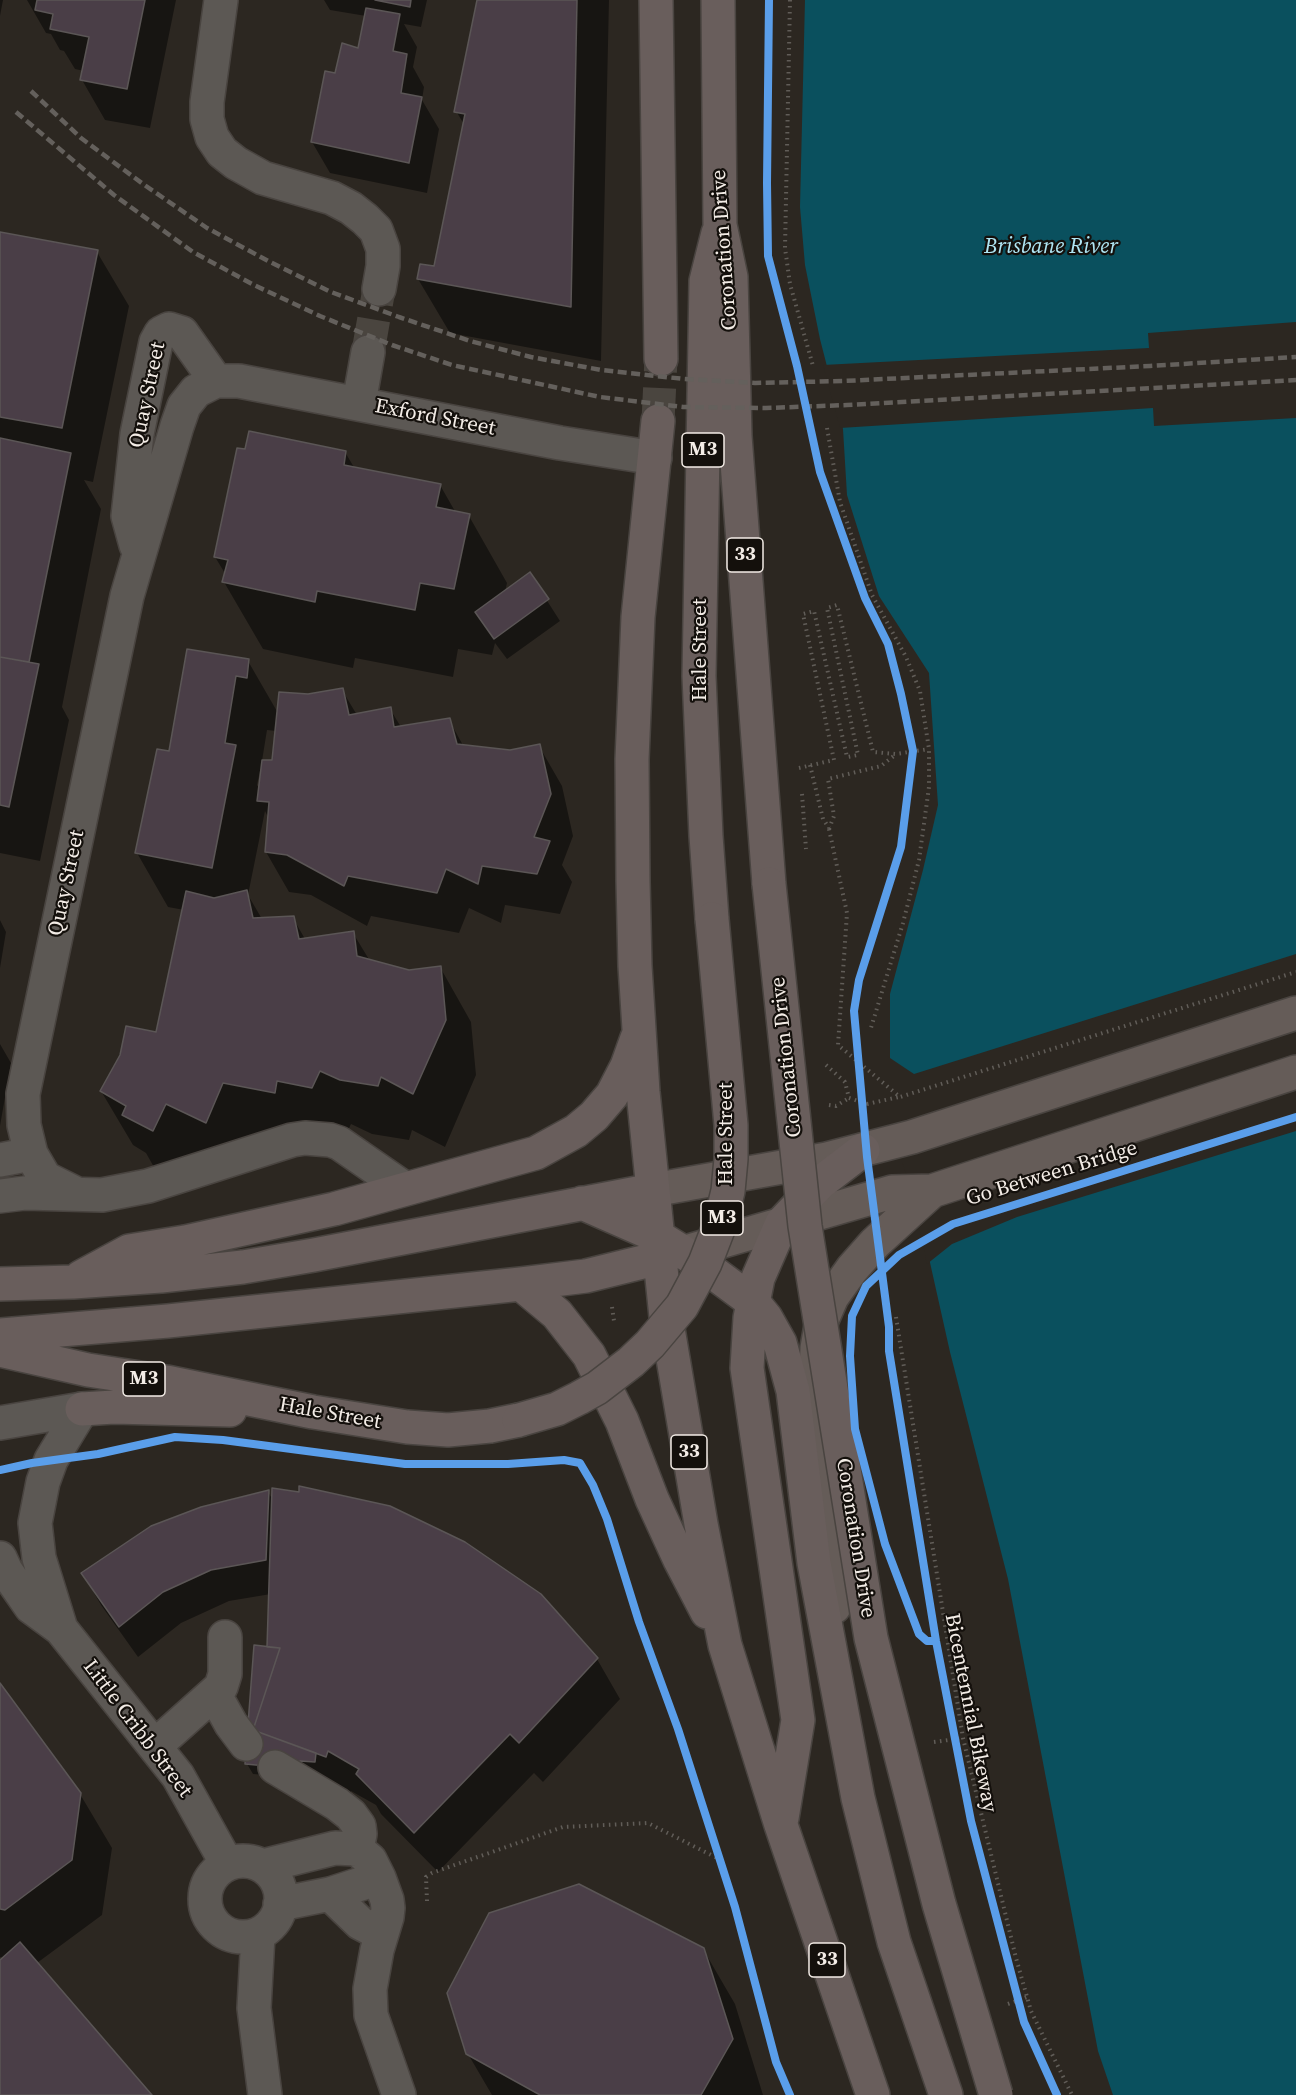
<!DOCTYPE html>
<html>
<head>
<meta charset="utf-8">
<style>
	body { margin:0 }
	canvas { display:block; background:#2c2721 }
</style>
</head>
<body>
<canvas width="1296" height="2095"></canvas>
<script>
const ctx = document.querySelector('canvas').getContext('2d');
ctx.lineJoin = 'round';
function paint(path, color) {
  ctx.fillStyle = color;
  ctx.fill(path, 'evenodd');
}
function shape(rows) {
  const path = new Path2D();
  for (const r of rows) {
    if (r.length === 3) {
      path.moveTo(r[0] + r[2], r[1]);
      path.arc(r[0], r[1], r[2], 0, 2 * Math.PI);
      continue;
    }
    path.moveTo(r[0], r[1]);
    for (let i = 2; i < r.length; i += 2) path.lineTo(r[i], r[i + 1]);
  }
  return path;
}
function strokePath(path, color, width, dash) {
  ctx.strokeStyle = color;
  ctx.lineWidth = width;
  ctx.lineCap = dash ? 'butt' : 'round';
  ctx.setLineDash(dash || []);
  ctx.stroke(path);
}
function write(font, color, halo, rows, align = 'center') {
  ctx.font = font + ' "Source Serif 4",serif';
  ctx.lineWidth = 4.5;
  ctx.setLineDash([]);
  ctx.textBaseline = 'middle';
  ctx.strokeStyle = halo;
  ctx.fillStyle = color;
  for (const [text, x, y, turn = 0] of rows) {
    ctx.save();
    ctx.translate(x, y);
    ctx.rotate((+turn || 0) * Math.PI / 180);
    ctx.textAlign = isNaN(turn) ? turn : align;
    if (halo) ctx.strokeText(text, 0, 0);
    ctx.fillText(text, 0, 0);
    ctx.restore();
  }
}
const water = shape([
	[805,0,1296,0,1296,2095,1113,2095,1098,2051,1008,1579,950,1352,912,1182,890,1117,890,994,923,870,938,805,929,673,879,596,847,495,843,429,820,339,805,265,800,207]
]);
const pier = shape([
	[1296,322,1296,418,1154,426,1153,408,840,428,823,365,1149,348,1148,333],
	[1296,954,1296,1131,1017,1217,952,1244,927,1264,909,1182,887,1118,887,1056,914,1074]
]);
const shadow = shape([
	[0,0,3,0,0,16],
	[27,0,176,0,150,128,105,120,82,80,84,71,75,69,64,51,60,50,51,34,46,33],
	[324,0,427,0,421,27,404,24,417,47,413,67,424,87,422,100,439,129,427,193,330,173,312,142,336,75,359,49,366,16,330,10],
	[479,0,609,0,601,361,450,333,418,279,436,267,465,126,456,111],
	[0,234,97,252,129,306,93,482,84,480,101,509,62,707,69,720,40,861,0,853],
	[345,452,355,469,440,485,456,513,469,516,507,583,505,592,530,574,560,621,507,659,495,643,492,655,458,649,453,677,355,658,353,668,263,649,224,582,226,575,215,557],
	[248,661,278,713,308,696,342,690,357,715,390,709,401,727,449,720,464,747,510,752,539,746,562,786,573,836,562,865,572,882,560,914,505,905,501,923,469,908,459,933,371,916,367,926,311,895,289,892,266,852,269,819,265,811,248,895,262,919,293,918,305,939,353,933,370,961,409,971,440,967,471,1022,476,1075,445,1147,412,1130,409,1140,372,1134,351,1124,343,1141,254,1136,237,1176,197,1157,155,1169,146,1153,133,1145,101,1091,158,1033,184,910,168,907,137,853,170,753],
	[267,730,276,731,273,762,262,761],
	[260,771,262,772,260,790,257,785],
	[0,920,6,932,0,968],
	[0,1044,11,1063,0,1126],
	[268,1492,274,1502,597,1659,620,1699,543,1782,534,1773,438,1872,381,1814,376,1805,351,1791,349,1796,299,1778,253,1774,247,1764,269,1648,271,1594,229,1601,181,1623,138,1657,101,1605,83,1574],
	[0,1686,80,1794,112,1848,102,1915,37,1963,150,2095,0,2095,0,1962,4,1958,0,1957],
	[703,1949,735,2004,763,2095,492,2095,468,2054]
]);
const building = shape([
	[37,0,145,0,127,89,80,80,89,37,50,29,53,14,35,10,37,0],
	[375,0,411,0,410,7,375,0],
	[477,0,577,0,571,307,417,279,420,264,434,266,465,114,454,112,477,0],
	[366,8,400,14,393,51,407,54,401,93,422,97,409,163,311,142,325,71,335,73,342,43,358,48,366,8],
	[0,232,98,250,62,428,0,417,0,232],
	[249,431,346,451,344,465,441,484,436,507,470,514,454,589,420,583,415,610,317,591,315,602,222,582,228,560,214,557,237,448,245,449,249,431],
	[0,438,71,453,29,662,0,657,0,438],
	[530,572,549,599,494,639,475,612,530,572],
	[187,649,249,659,247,678,236,676,225,743,236,745,212,868,135,853,157,749,169,751,187,649],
	[0,657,39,664,9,807,0,805,0,657],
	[343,688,349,715,391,707,394,727,450,718,457,744,510,750,540,744,551,794,534,837,550,841,537,874,482,866,478,884,446,869,437,893,348,876,344,886,287,855,265,852,269,802,257,801,262,760,272,760,279,692,308,694,343,688],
	[247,890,253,918,294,916,299,939,354,931,357,956,409,970,441,966,446,1020,413,1094,381,1077,378,1086,340,1080,320,1071,312,1088,277,1081,275,1093,223,1083,206,1123,166,1104,153,1131,122,1115,126,1106,100,1091,120,1055,126,1026,156,1032,186,891,214,898,247,890],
	[299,1486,390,1506,465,1542,541,1594,598,1658,519,1743,510,1734,414,1833,356,1774,359,1769,328,1751,326,1757,253,1730,280,1648,267,1647,272,1488,299,1492,299,1486],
	[269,1490,266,1560,211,1570,163,1592,119,1627,81,1573,151,1526,201,1507,269,1490],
	[254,1645,280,1648,253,1730,316,1753,315,1762,300,1761,300,1769,245,1764,254,1645],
	[0,1683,81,1793,72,1860,5,1910,0,1909,0,1683],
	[579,1884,704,1948,733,2039,701,2095,540,2095,466,2054,447,1993,489,1913,579,1884],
	[20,1942,152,2095,0,2095,0,1960,20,1942]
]);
const minorTunnel = shape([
	[368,352,379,289]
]);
const highwayTunnel = shape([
	[658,421,661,359]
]);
const path = shape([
	[790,0,785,248,790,284,813,366],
	[827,428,840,502,872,595,906,657,920,691,929,749,929,787,919,860,903,923,870,1031],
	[810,765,823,819,829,828],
	[799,768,834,760,803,614,814,611,847,757,858,755,827,608,837,605,873,752,896,754,929,749],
	[802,794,806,849],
	[829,829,834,816,828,779,881,766,895,755],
	[826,1065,845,1082,849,1098],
	[849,1098,867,1104],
	[829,1105,836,1106,849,1098],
	[612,1307,614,1321],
	[896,1317,963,1738,1016,1958,1031,2011,1072,2095],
	[934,1742,963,1738],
	[427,1901,426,1877,432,1873,563,1827,648,1823,719,1859],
	[1008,2004,1027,1997]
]);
const minor = shape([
	[221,0,207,102,207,119,212,137,222,152,236,163,263,178,332,198,351,208,365,219,376,230,383,249,383,266,379,289],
	[359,403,368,352],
	[136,545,128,516,137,434,156,342,161,333,169,329,182,333,216,381],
	[0,1160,31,1154],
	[75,1193,45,1178,31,1154,24,1125,23,1094,127,596,177,426,184,406,196,391,216,381,239,381,560,443,655,458],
	[0,1196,25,1193,102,1195,148,1186,292,1140,305,1138,330,1140,339,1143,404,1188],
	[0,1423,82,1409],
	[0,1558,6,1571,31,1607,61,1629,178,1776,227,1864],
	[61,1629,39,1558,35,1523,43,1482,51,1460,82,1409],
	[215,1695,231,1724,246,1744],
	[155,1746,221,1687,225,1674,225,1637],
	[275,1767,337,1804,351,1815,359,1826,360,1834,357,1849],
	[243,1899,38],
	[263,1866,335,1848,357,1849,370,1860,379,1878,387,1900,388,1908,387,1917,377,1950,370,1989,371,2015,399,2095],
	[330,1894,360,1923,381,1934],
	[280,1904,330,1894,379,1878],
	[258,1935,254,2008,265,2095]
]);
const major = shape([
	[653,1190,827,1159,912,1137,1296,1013],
	[689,1251,892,1192,932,1191,1296,1072],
	[834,1607,816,1372,817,1348,822,1320,832,1297,852,1269,875,1243,932,1191]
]);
const highway = shape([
	[656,0,661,359],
	[718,0,720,225,731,277,735,436,769,884],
	[658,421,638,617,632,759,633,881,635,966,643,1092,666,1317,701,1524,725,1645,781,1825,873,2095],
	[712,919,706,836,699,676,706,281,718,233],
	[582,1203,657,1236,699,1262,753,1302,766,1318,780,1343,793,1391,814,1563,858,1798,894,1942,946,2095],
	[81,1277,129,1251,185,1242,334,1209,536,1153,576,1131,594,1116,612,1095,627,1066,637,1038],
	[0,1284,73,1282,161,1276,243,1267,314,1255,653,1190],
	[521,1284,557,1314,589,1355,622,1421,652,1499,680,1560,707,1612],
	[0,1335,168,1321,521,1284,586,1276,659,1258],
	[0,1350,88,1370,166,1382,313,1412,407,1427,448,1430,490,1426,519,1420],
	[82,1409,114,1407,230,1410],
	[782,1818,798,1720,747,1368,750,1318,758,1278,782,1223,820,1183,863,1150]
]);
const rail = shape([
	[31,91,81,138,143,184,207,228,270,262,331,292,399,317,470,341,531,357,601,370,684,379,755,383,843,381,1150,366,1296,357],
	[16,112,114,195,193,252,254,285,320,316,392,345,452,365,600,397,683,407,766,408,847,405,1296,380]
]);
const pathBridge = shape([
	[829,829,847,913,838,1045,900,1097,1296,972],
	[867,1104,899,1097]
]);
const highwayBridge = shape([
	[769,884,805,1226,871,1638,939,1904,996,2095],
	[519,1420,557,1409,579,1398,597,1388,631,1362,650,1344,682,1306,705,1263,720,1224,728,1191,731,1159,731,1125,712,919]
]);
const cycleway = shape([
	[769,0,767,183,768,256,797,366,820,472,865,598,888,644,901,694,913,751,901,847,859,980,854,1011,867,1157,889,1327,889,1351,936,1641,971,1821,1024,2022,1057,2095],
	[0,1470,32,1463,98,1454,175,1437,223,1440,405,1464,508,1464,564,1460,580,1463,593,1485,607,1519,639,1622,678,1729,735,1907,776,2062,790,2095],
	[936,1641,927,1641,919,1634,885,1544,855,1429,850,1356,852,1316,866,1286,899,1255,953,1224,1296,1117]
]);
const shields = [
	[703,450,42],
	[745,555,36],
	[722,1218,42],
	[144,1379,42],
	[689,1452,36],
	[827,1960,36]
];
const shieldNames = [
	["M3",703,450],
	["33",745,555],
	["M3",722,1218],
	["M3",144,1379],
	["33",689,1452],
	["33",827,1960]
];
const streetNames = [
	["Coronation Drive",725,250,-94],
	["Quay Street",148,395,-78],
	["Exford Street",435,418,11],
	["Hale Street",701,650,-90],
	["Quay Street",67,883,-78],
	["Coronation Drive",787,1057,-96],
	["Hale Street",727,1134,-90],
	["Go Between Bridge",1052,1174,-17],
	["Hale Street",330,1414,10],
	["Coronation Drive",855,1538,81],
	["Bicentennial Bikeway",970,1713,79],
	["Little Cribb Street",137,1729,53]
];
const waterNames = [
	["Brisbane River",1051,247]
];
paint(water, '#0a505e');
paint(pier, '#2c2721');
paint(shadow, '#0007');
paint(building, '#4a3e47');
strokePath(building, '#5b5656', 1.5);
strokePath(minorTunnel, '#4a453f', 33, [33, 16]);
strokePath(highwayTunnel, '#4a453f', 33, [33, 16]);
strokePath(minor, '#494440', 36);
strokePath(major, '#494440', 36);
strokePath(highway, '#494440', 36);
strokePath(path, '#615d58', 4, [1.5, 4.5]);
strokePath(minor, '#5c5854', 33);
strokePath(major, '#655c58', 33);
strokePath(highway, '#695e5c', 33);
strokePath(rail, '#64605c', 4.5, [9, 4.5]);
strokePath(highwayBridge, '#494440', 36, []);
strokePath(pathBridge, '#615d58', 4, [1.5, 4.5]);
strokePath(highwayBridge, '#695e5c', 33);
strokePath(cycleway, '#5a9eea', 8);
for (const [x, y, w] of shields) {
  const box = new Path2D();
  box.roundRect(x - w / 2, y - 17, w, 34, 4.5);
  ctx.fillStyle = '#14100c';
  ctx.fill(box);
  strokePath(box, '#f3ece6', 1.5);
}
write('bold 20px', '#f3ece6', null, shieldNames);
write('21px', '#f3ece6', '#14100c', streetNames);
write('italic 22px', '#afe6f4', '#14100c', waterNames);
</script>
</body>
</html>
